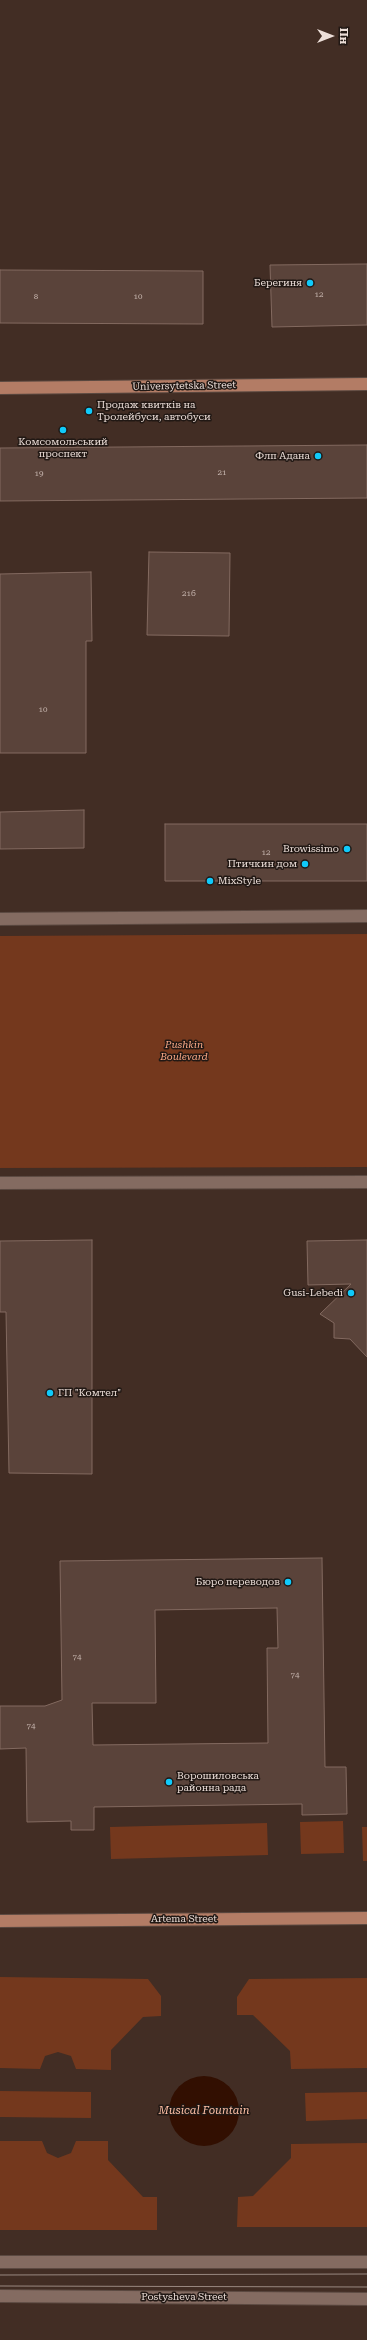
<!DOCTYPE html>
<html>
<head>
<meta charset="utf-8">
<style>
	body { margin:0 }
	#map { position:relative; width:367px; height:2340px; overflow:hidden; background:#422d24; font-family:"Roboto Serif",serif }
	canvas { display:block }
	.north { position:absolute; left:311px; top:16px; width:40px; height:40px; -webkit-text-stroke:3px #211814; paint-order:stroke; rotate:90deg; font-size:11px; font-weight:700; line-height:16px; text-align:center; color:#ecded8 }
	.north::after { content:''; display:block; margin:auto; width:14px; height:18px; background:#ecded8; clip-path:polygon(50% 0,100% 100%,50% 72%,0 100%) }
</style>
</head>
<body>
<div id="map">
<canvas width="367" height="2340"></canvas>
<div class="north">Пн</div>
</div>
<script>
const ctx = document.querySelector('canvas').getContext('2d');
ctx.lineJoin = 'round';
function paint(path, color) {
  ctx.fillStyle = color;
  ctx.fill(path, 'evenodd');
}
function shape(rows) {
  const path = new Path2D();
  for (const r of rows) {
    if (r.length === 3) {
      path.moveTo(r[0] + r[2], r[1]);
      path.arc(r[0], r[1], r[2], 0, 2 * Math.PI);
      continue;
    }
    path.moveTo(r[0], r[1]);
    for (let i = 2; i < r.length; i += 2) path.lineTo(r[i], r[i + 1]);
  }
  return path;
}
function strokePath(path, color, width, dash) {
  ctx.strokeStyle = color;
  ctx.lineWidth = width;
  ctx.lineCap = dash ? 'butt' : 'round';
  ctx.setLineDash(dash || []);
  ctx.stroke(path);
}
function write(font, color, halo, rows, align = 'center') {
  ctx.font = font + ' "Roboto Serif",serif';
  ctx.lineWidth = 3;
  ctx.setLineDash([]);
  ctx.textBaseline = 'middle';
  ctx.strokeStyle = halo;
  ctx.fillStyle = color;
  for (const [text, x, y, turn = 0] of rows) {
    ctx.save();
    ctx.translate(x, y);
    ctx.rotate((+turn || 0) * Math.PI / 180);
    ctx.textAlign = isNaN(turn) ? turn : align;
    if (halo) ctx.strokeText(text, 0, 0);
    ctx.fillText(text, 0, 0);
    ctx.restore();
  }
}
const green = shape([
	[367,934,367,1167,0,1168,0,936],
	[343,1821,344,1853,301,1854,300,1822],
	[267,1823,268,1855,111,1859,110,1827],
	[362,1827,367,1827,367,1861,363,1861],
	[0,1977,148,1979,161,1996,161,2016,143,2017,111,2050,111,2070,76,2069,71,2056,58,2052,45,2056,40,2069,0,2068],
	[367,1978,367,2068,291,2069,290,2051,253,2015,237,2015,237,1997,249,1979],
	[0,2091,91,2092,91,2118,0,2117],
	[367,2092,367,2119,306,2121,305,2093],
	[0,2141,42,2141,47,2153,58,2158,71,2153,76,2141,108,2141,108,2160,143,2197,157,2197,157,2230,0,2230],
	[367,2143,367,2227,237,2227,238,2197,253,2196,291,2158,291,2144]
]);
const water = shape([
	[204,2111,35]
]);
const building = shape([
	[367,264,367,325,272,327,270,265,367,264],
	[0,270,203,271,203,324,0,323,0,270],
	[367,445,367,498,0,501,0,448,367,445],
	[149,552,230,553,229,636,147,635,149,552],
	[91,572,92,641,86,641,86,753,0,753,0,574,91,572],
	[84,810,84,848,0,849,0,812,84,810],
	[165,824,367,824,367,881,165,881,165,824],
	[92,1240,92,1474,9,1473,6,1312,0,1312,0,1241,92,1240],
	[367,1240,367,1357,350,1339,334,1338,334,1323,320,1314,351,1284,308,1285,307,1241,367,1240],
	[322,1558,325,1767,346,1767,347,1814,302,1815,302,1804,94,1807,94,1830,71,1830,71,1821,27,1822,26,1748,0,1749,0,1706,45,1706,62,1700,60,1561,322,1558],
	[277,1608,278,1648,267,1648,268,1743,93,1745,92,1703,156,1703,155,1610,277,1608]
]);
const secondary = shape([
	[0,919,367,916],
	[0,1183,367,1182],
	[0,2262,367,2262],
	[0,2296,367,2299]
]);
const primary = shape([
	[0,388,367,384],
	[0,1921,367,1918]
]);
const tram = shape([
	[0,2275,367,2274],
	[0,2286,367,2287]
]);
const markers = [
	[310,283,4,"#10cafa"],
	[89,411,4,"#10cafa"],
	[63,430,4,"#10cafa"],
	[318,456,4,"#10cafa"],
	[347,849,4,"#10cafa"],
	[305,864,4,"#10cafa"],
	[210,881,4,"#10cafa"],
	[351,1293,4,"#10cafa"],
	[50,1393,4,"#10cafa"],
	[288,1582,4,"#10cafa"],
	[169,1782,4,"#10cafa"]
];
const numberNames = [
	["12",319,295],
	["8",36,297],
	["10",138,297],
	["21",222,473],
	["19",39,474],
	["21б",189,594],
	["10",43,710],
	["12",266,853],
	["74",77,1658],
	["74",295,1676],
	["74",31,1727]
];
const poiNames = [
	["Берегиня",302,283],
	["Продаж квитків на",97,405,"left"],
	["Тролейбуси, автобуси",97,417,"left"],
	["Комсомольський",63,442,"center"],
	["проспект",63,454,"center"],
	["Флп Адана",310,456],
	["Browissimo",339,849],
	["Птичкин дом",297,864],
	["MixStyle",218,881,"left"],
	["Gusi-Lebedi",343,1293],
	["ГП \"Комтел\"",58,1393,"left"],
	["Бюро переводов",280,1582],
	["Ворошиловська",177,1776,"left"],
	["районна рада",177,1788,"left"]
];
const streetNames = [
	["Universytetska Street",184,386,-1],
	["Artema Street",184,1919],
	["Postysheva Street",184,2297]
];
const parkNames = [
	["Pushkin",184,1045],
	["Boulevard",184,1057]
];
const waterNames = [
	["Musical Fountain",204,2111]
];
paint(green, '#74381d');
paint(water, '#320f01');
paint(building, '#5a433a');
strokePath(building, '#836a60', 1);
strokePath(secondary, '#5b4941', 14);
strokePath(primary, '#5b4941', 14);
strokePath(secondary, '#846b61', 12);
strokePath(primary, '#b37c65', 12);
strokePath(tram, '#998880', 1);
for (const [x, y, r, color] of markers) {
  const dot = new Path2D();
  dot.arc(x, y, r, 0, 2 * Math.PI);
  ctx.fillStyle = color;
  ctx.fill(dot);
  strokePath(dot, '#211814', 1.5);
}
write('8px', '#c8b7b0', null, numberNames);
write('10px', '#ecded8', '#211814', poiNames, 'right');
write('10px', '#ecded8', '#211814', streetNames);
write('italic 10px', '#faa886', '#211814', parkNames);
write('italic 11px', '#fdbfa5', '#211814', waterNames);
</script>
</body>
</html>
